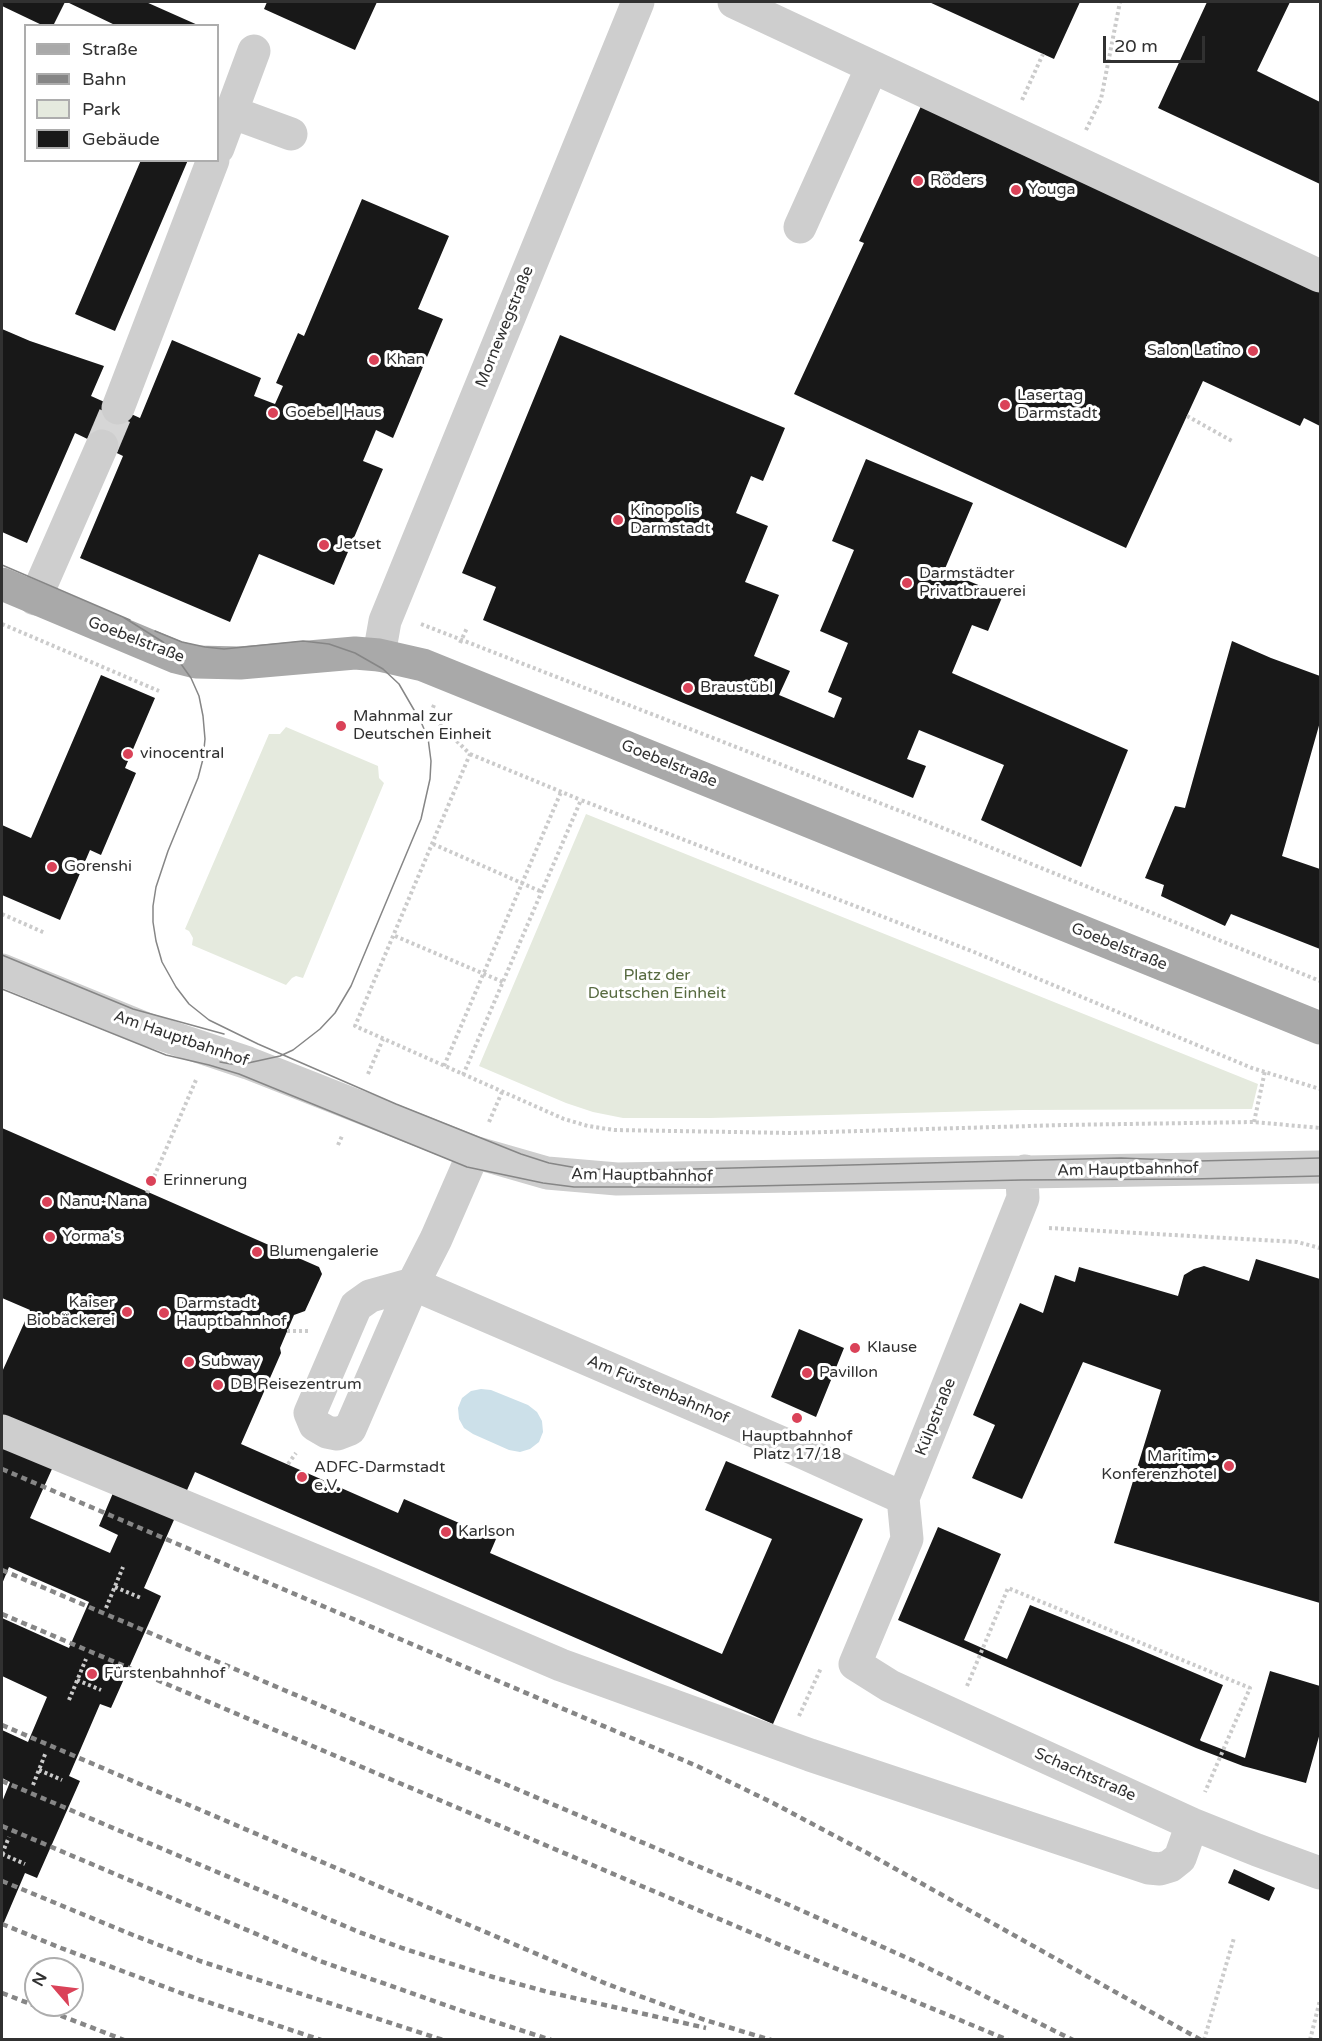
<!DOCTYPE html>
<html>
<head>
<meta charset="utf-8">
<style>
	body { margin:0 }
	#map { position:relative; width:1322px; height:2041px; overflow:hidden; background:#fff; font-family:"Varela Round",sans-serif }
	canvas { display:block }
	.frame { position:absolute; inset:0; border:3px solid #313131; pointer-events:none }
	.legend { position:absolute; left:24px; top:24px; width:195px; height:138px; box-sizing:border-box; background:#fff; border:2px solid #adadad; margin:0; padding:8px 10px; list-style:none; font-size:18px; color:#313131 }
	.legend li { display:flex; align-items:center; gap:12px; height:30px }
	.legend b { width:30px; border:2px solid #adadad }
	.north { position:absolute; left:24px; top:1957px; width:60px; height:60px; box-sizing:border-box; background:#fff; border:2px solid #adadad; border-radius:50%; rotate:298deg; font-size:16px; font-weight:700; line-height:24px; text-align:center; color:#313131 }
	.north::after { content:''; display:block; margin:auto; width:21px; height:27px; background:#da4258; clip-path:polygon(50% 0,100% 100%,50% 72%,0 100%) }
	.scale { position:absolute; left:1103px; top:36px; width:102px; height:27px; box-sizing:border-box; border:3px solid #313131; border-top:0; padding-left:8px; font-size:18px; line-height:21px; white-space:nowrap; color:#313131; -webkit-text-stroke:4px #fff; paint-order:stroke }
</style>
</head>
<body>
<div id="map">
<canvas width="1322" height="2041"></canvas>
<div class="frame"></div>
<ul class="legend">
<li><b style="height:8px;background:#a9a9a9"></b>Straße</li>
<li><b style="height:8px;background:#868686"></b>Bahn</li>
<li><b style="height:16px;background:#e5eade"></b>Park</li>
<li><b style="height:16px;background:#181818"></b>Gebäude</li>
</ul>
<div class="north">N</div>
<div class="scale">20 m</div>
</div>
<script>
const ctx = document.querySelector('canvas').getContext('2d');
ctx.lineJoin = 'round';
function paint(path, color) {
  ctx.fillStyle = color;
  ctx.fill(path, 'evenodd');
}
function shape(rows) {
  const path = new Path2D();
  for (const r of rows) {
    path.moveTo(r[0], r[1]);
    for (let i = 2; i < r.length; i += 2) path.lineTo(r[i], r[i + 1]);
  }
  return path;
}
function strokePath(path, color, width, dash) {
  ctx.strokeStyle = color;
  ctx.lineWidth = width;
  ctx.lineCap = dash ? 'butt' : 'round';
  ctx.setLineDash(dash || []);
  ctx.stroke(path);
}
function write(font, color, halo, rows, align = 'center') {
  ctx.font = font + ' "Varela Round",sans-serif';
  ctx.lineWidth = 6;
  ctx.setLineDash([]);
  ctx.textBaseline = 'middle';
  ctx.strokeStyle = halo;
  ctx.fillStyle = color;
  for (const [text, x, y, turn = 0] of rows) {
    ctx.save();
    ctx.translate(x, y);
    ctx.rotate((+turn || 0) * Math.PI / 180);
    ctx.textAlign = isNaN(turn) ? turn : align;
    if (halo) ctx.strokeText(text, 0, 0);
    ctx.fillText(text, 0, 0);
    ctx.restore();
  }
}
const green = shape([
	[286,727,378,766,379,778,384,783,303,978,296,976,292,978,286,985,192,945,193,938,189,931,185,929,269,734,280,734],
	[586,814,1258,1084,1252,1109,1023,1110,710,1118,623,1118,593,1112,566,1103,479,1066]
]);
const water = shape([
	[481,1389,491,1390,528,1405,537,1412,542,1421,543,1432,539,1442,530,1449,520,1452,509,1450,473,1434,464,1428,459,1419,458,1408,462,1398,471,1391]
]);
const building = shape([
	[2,2,65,2,53,26,44,26,2,6],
	[67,2,146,2,200,26,117,26],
	[267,2,377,2,355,50,264,9],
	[929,2,1080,2,1054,59],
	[1207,2,1290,2,1257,71,1320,102,1320,184,1158,108],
	[922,104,1320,287,1320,426,1304,418,1300,426,1203,381,1126,548,794,394,864,243,859,241],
	[141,160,188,160,115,331,75,314],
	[362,199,449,236,418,309,443,319,393,438,376,430,363,461,383,469,334,585,259,554,230,622,80,558,123,456,75,433,27,543,2,532,2,329,30,341,104,366,91,396,140,418,172,340,261,378,254,396,275,404,283,386,276,383,298,333,304,336],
	[560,335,785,428,763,481,751,476,736,513,768,526,745,582,779,595,754,656,790,671,779,695,834,718,842,698,828,692,848,643,820,631,854,550,832,541,866,459,973,503,944,571,1003,595,988,631,972,625,952,673,1128,750,1081,867,981,820,1004,765,919,730,907,759,926,766,913,798,483,620,496,587,462,573],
	[1232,641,1271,658,1320,676,1320,722,1282,856,1320,869,1320,949,1231,914,1225,926,1161,896,1164,885,1145,878,1175,806,1185,808],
	[101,675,155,698,125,768,136,773,101,855,90,850,60,920,2,895,2,825,31,838],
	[2,1128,319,1267,322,1274,305,1311,294,1315,280,1348,281,1353,241,1444,398,1513,404,1499,496,1539,490,1553,722,1654,772,1539,705,1510,726,1461,863,1519,773,1724,195,1472,144,1588,161,1596,111,1708,100,1704,69,1776,80,1781,37,1878,25,1873,2,1927,2,1802,10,1782,2,1778,2,1730,28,1742,47,1697,2,1676,2,1618,69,1648,89,1602,9,1567,2,1584,2,1372,30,1310,2,1298],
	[56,1460,116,1486,99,1526,118,1535,110,1553,30,1518],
	[1256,1259,1320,1279,1320,1603,1114,1543,1161,1390,1083,1362,1022,1499,972,1478,995,1425,973,1415,1020,1303,1043,1313,1055,1275,1075,1282,1079,1267,1178,1296,1184,1275,1194,1269,1204,1266,1249,1281],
	[799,1329,844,1348,816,1417,771,1397],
	[938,1527,1001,1554,964,1640,1007,1659,1030,1605,1129,1645,1223,1685,1200,1740,1201,1741,1245,1758,1270,1671,1320,1686,1320,1733,1306,1783,1243,1766,1196,1748,898,1620],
	[1234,1869,1275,1888,1269,1901,1228,1883]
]);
const minorTunnel = shape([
	[102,446,118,408]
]);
const path = shape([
	[1022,100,1043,54],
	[1086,130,1101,99,1120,2],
	[1187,416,1232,441],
	[2,624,159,691],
	[421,624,918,818,1320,981],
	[460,643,467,628],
	[434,705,430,715,470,754,355,1026,564,1119,588,1126,614,1130,792,1133,1063,1125,1254,1122,1320,1128],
	[470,754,581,800],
	[433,844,542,892],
	[2,914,45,933],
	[395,936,503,982],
	[444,1066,561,792],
	[368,1074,383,1039],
	[463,1075,581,800,974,952,1252,1068,1320,1089],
	[489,1122,502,1092],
	[1254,1122,1265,1071],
	[338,1145,342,1136],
	[147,1193,196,1080],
	[1049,1228,1297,1242,1320,1248],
	[287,1331,310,1331],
	[288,1464,296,1453],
	[115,1587,141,1598],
	[106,1608,123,1567],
	[77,1680,101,1690],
	[967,1686,1008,1588,1250,1688,1205,1792],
	[69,1700,86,1659],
	[799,1716,821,1668],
	[39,1770,62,1780],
	[33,1785,46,1752],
	[2,1854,25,1864],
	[2,1854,9,1837],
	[1204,2040,1234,1938],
	[1310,2040,1320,2000]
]);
const minor = shape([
	[734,2,1320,276],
	[231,112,291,134],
	[218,148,254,51],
	[800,227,872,67],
	[118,408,213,160],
	[35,599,102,446],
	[379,655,385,621,638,2],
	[2,970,149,1030,248,1063,474,1152,547,1173,617,1179,1320,1167],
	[474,1152,436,1239,413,1284,350,1429,337,1434,327,1432,315,1425,310,1413,356,1306,370,1296,413,1284,782,1443,903,1498],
	[1025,1171,1022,1180,1023,1198,903,1498,907,1539,855,1664,890,1686,1192,1824,1257,1850,1320,1873],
	[2,1431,369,1583,561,1665,810,1755,1149,1868,1160,1869,1170,1866,1180,1858,1192,1824]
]);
const major = shape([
	[2,584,176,657,196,662,240,663,355,653,379,655,423,665,1320,1028]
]);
const tram = shape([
	[2,565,130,620],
	[123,617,163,642,176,657,191,678,199,696,203,716,205,739,203,759,198,778,168,851,156,887,153,906,153,922,156,941,162,962,176,987,189,1004,209,1020,258,1044,396,1104,521,1154,549,1163,583,1169,655,1170,1121,1158,1198,1161,1320,1158],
	[155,631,182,642,205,647,224,649,303,641,329,644,355,653,383,669,399,684,421,722,428,738,431,761,430,779,421,819,351,986,335,1013,320,1029,293,1050,280,1056,248,1063,231,1064,220,1062],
	[2,955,133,1009,224,1034],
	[2,989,166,1055,209,1065,239,1074,467,1167,543,1183,574,1187,709,1187,1022,1180,1192,1179,1320,1176]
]);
const rail = shape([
	[2,1469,697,1766,773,1803,869,1854,1201,2040],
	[2,1570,787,1904,914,1961,1073,2040],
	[2,1614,825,1964,1008,2040],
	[2,1725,607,1984,705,2020,771,2040],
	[2,1781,359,1932,402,1948,493,1977,548,1992,706,2028],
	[2,1826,320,1961,465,2012,551,2040],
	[2,1881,133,1935,200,1961,443,2040],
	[2,1924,61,1948,181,1993,321,2040],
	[2,1993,124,2040]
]);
const markers = [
	[918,181,6,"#da4258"],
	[1016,190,6,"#da4258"],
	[1253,351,6,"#da4258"],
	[374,360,6,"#da4258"],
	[1005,405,6,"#da4258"],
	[273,413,6,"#da4258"],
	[618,520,6,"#da4258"],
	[324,545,6,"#da4258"],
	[907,583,6,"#da4258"],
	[688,688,6,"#da4258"],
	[341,726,6,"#da4258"],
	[128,754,6,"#da4258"],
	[52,867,6,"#da4258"],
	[151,1181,6,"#da4258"],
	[47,1202,6,"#da4258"],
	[50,1237,6,"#da4258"],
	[257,1252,6,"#da4258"],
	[127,1312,6,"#da4258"],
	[164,1313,6,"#da4258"],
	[855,1348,6,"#da4258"],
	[189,1362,6,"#da4258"],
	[807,1373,6,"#da4258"],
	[218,1385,6,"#da4258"],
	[797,1418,6,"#da4258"],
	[1229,1466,6,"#da4258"],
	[302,1477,6,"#da4258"],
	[446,1532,6,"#da4258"],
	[92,1674,6,"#da4258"]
];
const poiNames = [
	["Röders",930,181],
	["Youga",1028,190],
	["Salon Latino",1241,351,"right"],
	["Khan",386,360],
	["Lasertag",1017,396],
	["Darmstadt",1017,414],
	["Goebel Haus",285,413],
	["Kinopolis",630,511],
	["Darmstadt",630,529],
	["Jetset",336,545],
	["Darmstädter",919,574],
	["Privatbrauerei",919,592],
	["Braustübl",700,688],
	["Mahnmal zur",353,717],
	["Deutschen Einheit",353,735],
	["vinocentral",140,754],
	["Gorenshi",64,867],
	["Erinnerung",163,1181],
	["Nanu-Nana",59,1202],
	["Yorma's",62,1237],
	["Blumengalerie",269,1252],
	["Kaiser",115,1303,"right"],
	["Biobäckerei",115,1321,"right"],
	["Darmstadt",176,1304],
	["Hauptbahnhof",176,1322],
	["Klause",867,1348],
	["Subway",201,1362],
	["Pavillon",819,1373],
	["DB Reisezentrum",230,1385],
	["Hauptbahnhof",797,1437,"center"],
	["Platz 17/18",797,1455,"center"],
	["Maritim -",1217,1457,"right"],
	["Konferenzhotel",1217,1475,"right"],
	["ADFC-Darmstadt",314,1468],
	["e.V.",314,1486],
	["Karlson",458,1532],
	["Fürstenbahnhof",104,1674]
];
const streetNames = [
	["Mornewegstraße",505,327,-68],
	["Goebelstraße",136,640,21],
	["Goebelstraße",669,764,22],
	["Goebelstraße",1119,947,22],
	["Am Hauptbahnhof",181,1039,19],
	["Am Hauptbahnhof",1128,1170,-1],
	["Am Hauptbahnhof",642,1176,1],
	["Am Fürstenbahnhof",658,1390,23],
	["Külpstraße",936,1417,-68],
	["Schachtstraße",1085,1775,24]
];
const parkNames = [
	["Platz der",657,976],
	["Deutschen Einheit",657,994]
];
paint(green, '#e5eade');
paint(water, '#cce0e9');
paint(building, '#181818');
strokePath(minorTunnel, '#d6d6d6', 33, [33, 16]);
strokePath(path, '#cbcbcb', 4, [3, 3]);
strokePath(minor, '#cecece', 33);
strokePath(major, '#a9a9a9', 33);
strokePath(tram, '#868686', 1.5);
strokePath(rail, '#868686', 4.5, [6, 4.5]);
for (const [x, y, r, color] of markers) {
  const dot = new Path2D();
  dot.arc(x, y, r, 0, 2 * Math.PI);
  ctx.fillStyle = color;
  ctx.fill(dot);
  strokePath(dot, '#fff', 2);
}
write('16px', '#313131', '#fff', poiNames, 'left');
write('16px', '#313131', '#fff', streetNames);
write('16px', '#586b41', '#fff', parkNames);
</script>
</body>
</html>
